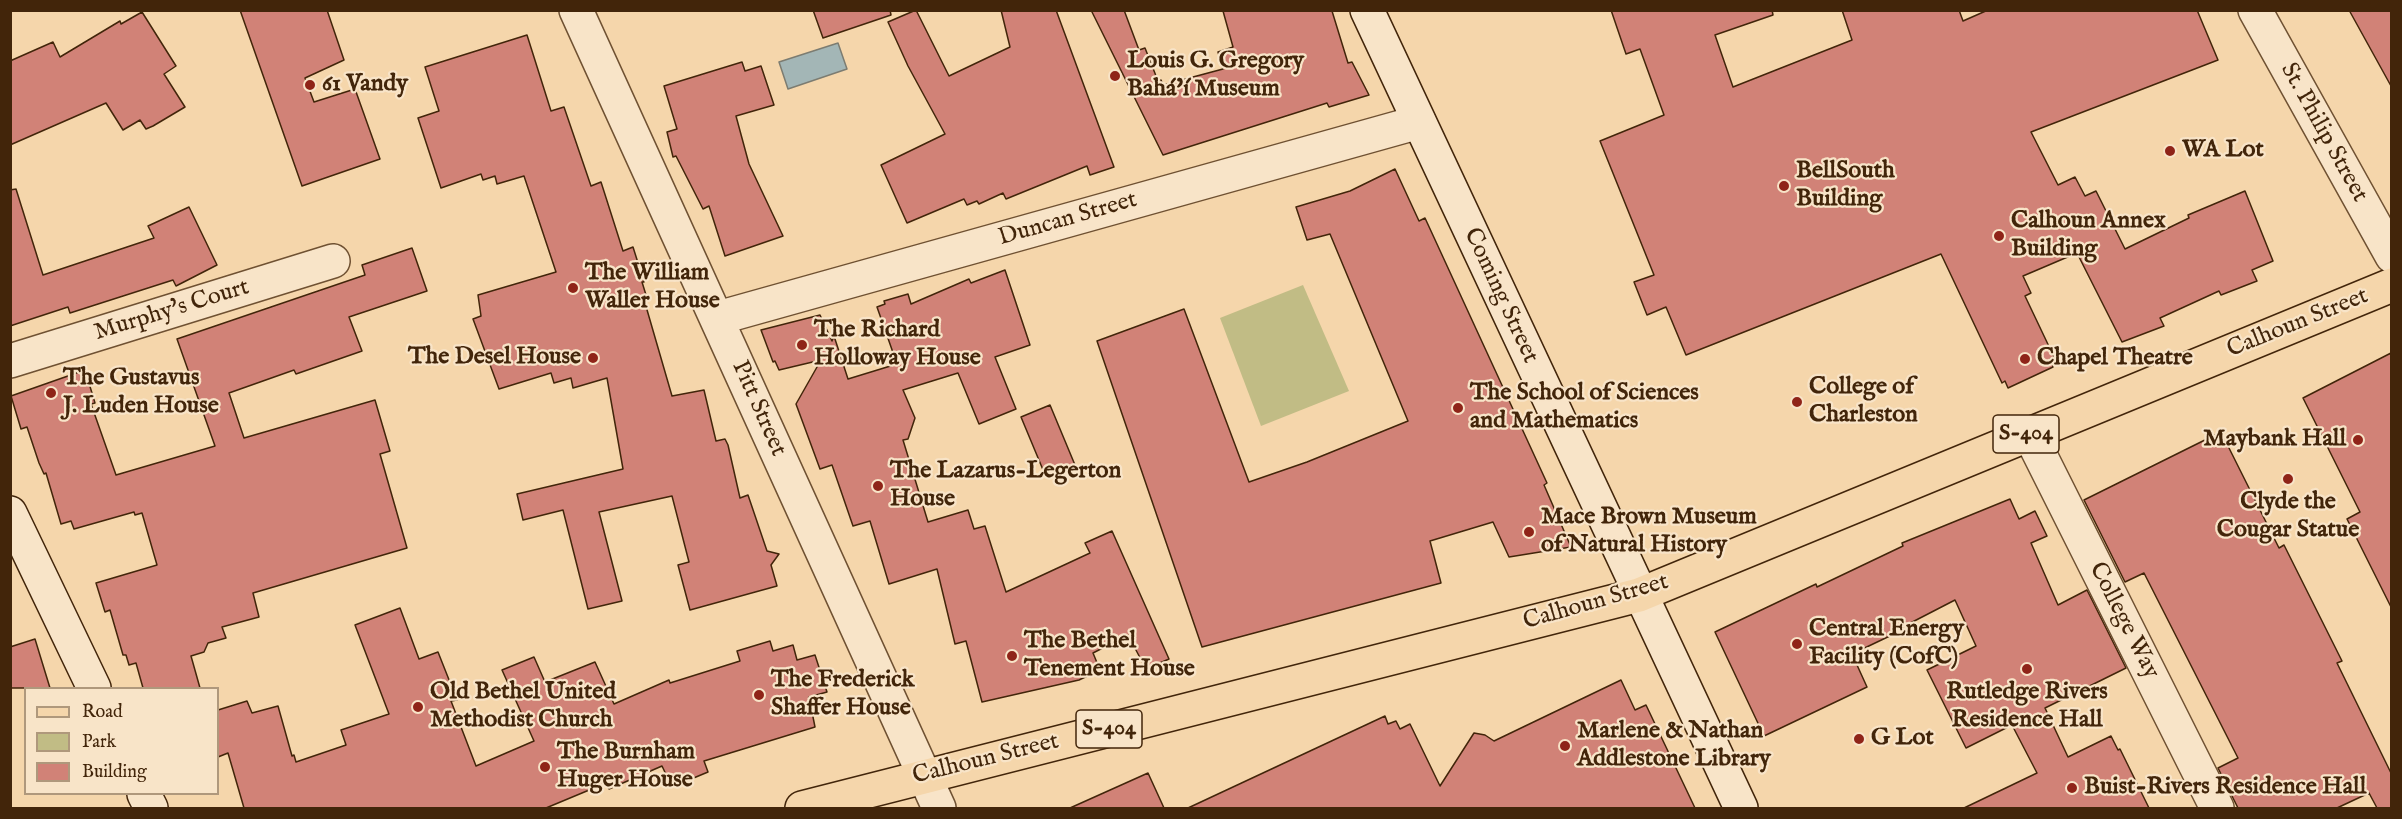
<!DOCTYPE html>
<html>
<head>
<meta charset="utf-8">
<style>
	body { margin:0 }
	#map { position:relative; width:2402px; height:819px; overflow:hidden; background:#f5d6ab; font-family:"IM FELL English",serif }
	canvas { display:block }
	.frame { position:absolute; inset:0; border:12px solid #42250a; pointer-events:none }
	.legend { position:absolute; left:24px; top:687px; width:195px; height:108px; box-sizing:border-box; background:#f8e4c8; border:2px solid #af987c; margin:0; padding:8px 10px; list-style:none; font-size:18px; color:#42250a }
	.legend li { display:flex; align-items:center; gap:12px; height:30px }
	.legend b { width:30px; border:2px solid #af987c }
</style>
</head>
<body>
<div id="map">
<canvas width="2402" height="819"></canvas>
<div class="frame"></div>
<ul class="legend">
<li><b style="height:8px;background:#f5d6ab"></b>Road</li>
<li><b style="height:16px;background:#c1bc85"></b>Park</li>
<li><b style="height:16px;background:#d18277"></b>Building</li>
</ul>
</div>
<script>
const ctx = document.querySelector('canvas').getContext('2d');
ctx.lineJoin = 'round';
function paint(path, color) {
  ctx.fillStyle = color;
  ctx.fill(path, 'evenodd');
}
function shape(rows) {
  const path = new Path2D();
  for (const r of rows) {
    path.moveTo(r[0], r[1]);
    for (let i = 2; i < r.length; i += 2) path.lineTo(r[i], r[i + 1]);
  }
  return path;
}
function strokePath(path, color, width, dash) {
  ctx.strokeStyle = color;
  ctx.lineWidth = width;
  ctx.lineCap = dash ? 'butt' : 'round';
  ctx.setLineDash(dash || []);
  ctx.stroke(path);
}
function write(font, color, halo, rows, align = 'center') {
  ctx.font = font + ' "IM FELL English",serif';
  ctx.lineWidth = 4.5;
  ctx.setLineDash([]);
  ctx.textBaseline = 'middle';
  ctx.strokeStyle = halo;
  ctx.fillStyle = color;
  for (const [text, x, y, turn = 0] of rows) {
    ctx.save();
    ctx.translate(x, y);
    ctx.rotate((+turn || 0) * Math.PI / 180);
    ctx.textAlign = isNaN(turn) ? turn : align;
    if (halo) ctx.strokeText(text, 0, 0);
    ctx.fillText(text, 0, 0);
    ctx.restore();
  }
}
const green = shape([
	[1303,285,1349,391,1261,426,1220,318]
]);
const water = shape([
	[838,43,847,69,788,89,779,62,838,43]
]);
const building = shape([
	[240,10,327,10,344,60,305,78,314,102,355,89,380,159,302,186,240,10],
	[813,10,890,10,891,15,823,38,813,10],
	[916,10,949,76,1010,47,1001,10,1056,10,1114,167,1090,175,1087,166,1006,199,1003,193,979,204,977,201,967,205,964,199,907,223,881,165,945,134,908,66,888,22,916,10],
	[1091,10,1124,10,1139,50,1145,48,1158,81,1161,80,1163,85,1223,69,1218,52,1233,47,1223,11,1332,11,1348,63,1352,62,1369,95,1329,107,1327,103,1163,155,1091,10],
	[1611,10,1772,10,1773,15,1715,35,1733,87,1852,40,1842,10,1959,10,1963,21,1988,10,2197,10,2218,60,2031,132,2058,185,2075,177,2085,196,2096,191,2125,249,2189,218,2188,215,2245,191,2273,261,2252,270,2257,281,2221,295,2219,291,2160,318,2164,326,2122,342,2077,253,2023,276,2031,293,2025,296,2054,357,2050,359,2053,367,2008,388,2005,381,2002,383,1941,254,1686,355,1666,307,1647,315,1634,282,1654,275,1600,141,1664,115,1640,49,1626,54,1611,10],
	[2349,10,2391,10,2391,86,2349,10],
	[142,12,176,66,164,74,185,107,153,126,146,129,140,120,123,130,106,103,10,145,10,61,53,42,60,57,120,21,121,24,142,12],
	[527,35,551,111,564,107,591,186,601,182,623,251,633,247,644,282,642,282,646,295,643,296,672,396,704,390,716,441,725,439,728,445,740,498,748,495,767,551,779,554,771,565,777,586,690,610,678,565,689,562,672,496,599,512,622,601,588,609,563,510,523,520,517,494,623,469,607,378,573,388,571,378,554,383,551,373,499,389,473,319,481,316,478,295,556,272,524,176,497,184,495,176,483,180,481,174,441,188,418,118,439,111,425,67,527,35],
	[742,62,745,71,761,66,774,105,736,116,749,164,783,236,725,256,709,206,703,209,676,156,673,157,667,132,677,129,664,86,742,62],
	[1395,169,1419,221,1425,218,1547,483,1544,485,1571,547,1509,557,1493,522,1430,541,1441,583,1202,647,1097,341,1184,309,1249,482,1307,462,1408,421,1330,234,1307,240,1296,207,1350,191,1395,169],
	[16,189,43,275,154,238,148,226,189,207,217,265,176,286,173,280,70,313,68,307,10,326,10,190,16,189],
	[412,248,427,291,349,317,362,351,296,374,294,370,229,393,244,438,375,400,390,451,380,454,407,548,253,593,259,617,222,627,226,638,208,643,204,652,191,656,200,688,143,688,136,663,129,665,126,655,123,655,110,610,105,612,96,583,157,565,142,513,135,515,134,512,74,529,71,521,61,524,46,473,44,474,39,463,27,427,21,429,11,396,85,370,95,403,91,404,116,475,215,446,177,339,365,275,362,265,412,248],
	[1005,270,1030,345,995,357,1016,409,979,424,958,373,903,390,915,418,908,439,903,440,928,522,968,510,974,529,985,526,1006,592,1090,553,1085,543,1112,531,1169,659,1146,669,1128,635,1093,653,1100,670,1079,680,982,702,966,641,955,644,937,569,889,584,870,521,853,526,832,465,820,469,796,404,821,360,779,370,775,361,773,362,761,330,820,315,832,341,834,336,848,379,897,364,877,307,885,304,884,301,908,294,911,304,969,279,971,283,1005,270],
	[2391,353,2391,607,2347,519,2360,512,2303,398,2391,353],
	[1050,405,1075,465,1046,477,1021,417,1050,405],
	[2221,432,2279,548,2284,545,2342,661,2337,663,2391,773,2391,808,2377,808,2369,793,2337,808,2238,808,2218,768,2238,758,2144,573,2125,582,2084,500,2221,432],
	[2010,499,2019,519,2035,511,2047,536,2031,543,2058,605,2087,590,2126,668,2045,708,2068,757,2111,736,2118,750,2120,749,2149,808,1964,808,2037,773,2012,725,1966,748,1927,670,1976,646,1955,600,1893,632,1894,634,1852,654,1867,687,1764,736,1715,632,1816,584,1817,587,1903,546,1902,543,2010,499],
	[400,608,419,659,438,652,457,700,451,701,476,766,534,741,502,670,534,657,545,682,595,662,614,704,669,680,670,683,740,661,737,651,770,641,773,651,793,645,797,660,815,655,827,692,809,697,815,727,704,761,708,772,672,787,662,766,609,789,606,783,546,808,244,808,228,753,218,757,218,710,247,701,252,713,278,706,292,756,294,755,296,762,346,745,341,730,389,714,355,625,400,608],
	[35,639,50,688,10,688,10,647,35,639],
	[1621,680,1635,710,1646,705,1695,808,1188,808,1385,716,1388,724,1396,721,1400,729,1410,724,1440,786,1474,733,1485,735,1494,741,1621,680],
	[1148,773,1164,808,1070,808,1148,773]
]);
const street = shape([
	[576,10,939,808],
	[2255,10,2392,256],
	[718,318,1419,122],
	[10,361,333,261],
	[2029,433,2217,808]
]);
const secondary = shape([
	[1367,10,1741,808],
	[10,513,94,688],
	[144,794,151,808]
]);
const primary = shape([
	[802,808,1639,595,2392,285]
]);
const markers = [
	[1115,76,6,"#8f2418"],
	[310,85,6,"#8f2418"],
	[2170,151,6,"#8f2418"],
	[1784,186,6,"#8f2418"],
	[1999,236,6,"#8f2418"],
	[573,288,6,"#8f2418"],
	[802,345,6,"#8f2418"],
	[593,358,6,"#8f2418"],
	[2025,359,6,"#8f2418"],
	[51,393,6,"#8f2418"],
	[1797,402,6,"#8f2418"],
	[1458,408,6,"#8f2418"],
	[2358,440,6,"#8f2418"],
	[2288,479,6,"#8f2418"],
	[878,486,6,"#8f2418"],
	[1529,532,6,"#8f2418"],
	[1797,644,6,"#8f2418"],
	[1012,656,6,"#8f2418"],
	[2027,669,6,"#8f2418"],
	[759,695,6,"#8f2418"],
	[418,707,6,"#8f2418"],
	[1859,739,6,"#8f2418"],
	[1565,746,6,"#8f2418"],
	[545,767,6,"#8f2418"],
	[2072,788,6,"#8f2418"]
];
const shields = [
	[2026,434,66],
	[1109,729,66]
];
const shieldNames = [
	["S-404",2026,434],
	["S-404",1109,729]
];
const poiNames = [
	["Louis G. Gregory",1127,62],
	["Bahá'í Museum",1127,90],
	["61 Vandy",322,85],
	["WA Lot",2182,151],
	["BellSouth",1796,172],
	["Building",1796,200],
	["Calhoun Annex",2011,222],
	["Building",2011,250],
	["The William",585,274],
	["Waller House",585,302],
	["The Richard",814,331],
	["Holloway House",814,359],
	["The Desel House",581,358,"right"],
	["Chapel Theatre",2037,359],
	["The Gustavus",63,379],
	["J. Luden House",63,407],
	["College of",1809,388],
	["Charleston",1809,416],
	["The School of Sciences",1470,394],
	["and Mathematics",1470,422],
	["Maybank Hall",2346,440,"right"],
	["The Lazarus-Legerton",890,472],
	["House",890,500],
	["Clyde the",2288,503,"center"],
	["Cougar Statue",2288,531,"center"],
	["Mace Brown Museum",1541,518],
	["of Natural History",1541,546],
	["Central Energy",1809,630],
	["Facility (CofC)",1809,658],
	["The Bethel",1024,642],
	["Tenement House",1024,670],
	["The Frederick",771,681],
	["Shaffer House",771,709],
	["Old Bethel United",430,693],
	["Methodist Church",430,721],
	["Rutledge Rivers",2027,693,"center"],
	["Residence Hall",2027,721,"center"],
	["Marlene & Nathan",1577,732],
	["Addlestone Library",1577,760],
	["G Lot",1871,739],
	["The Burnham",557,753],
	["Huger House",557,781],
	["Buist-Rivers Residence Hall",2084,788]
];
const streetNames = [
	["St. Philip Street",2323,133,61],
	["Duncan Street",1068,220,-16],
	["Coming Street",1500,296,65],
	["Murphy's Court",172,311,-17],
	["Calhoun Street",2298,324,-22],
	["Pitt Street",758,409,66],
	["Calhoun Street",1596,603,-16],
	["College Way",2123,621,63],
	["Calhoun Street",986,760,-14]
];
paint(green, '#c1bc85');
paint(water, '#a3b6b6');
strokePath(water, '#7c7c71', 1.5);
paint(building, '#d18277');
strokePath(building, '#42250a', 1.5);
strokePath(street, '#6f5132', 36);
strokePath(secondary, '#42250a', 36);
strokePath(primary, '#42250a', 36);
strokePath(street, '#f8e4c8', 33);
strokePath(secondary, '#f8e4c8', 33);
strokePath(primary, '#f5d6ab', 33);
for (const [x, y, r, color] of markers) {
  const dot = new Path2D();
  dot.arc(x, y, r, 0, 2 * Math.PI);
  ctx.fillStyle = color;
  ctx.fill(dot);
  strokePath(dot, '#f8e4c8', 2);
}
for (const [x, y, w] of shields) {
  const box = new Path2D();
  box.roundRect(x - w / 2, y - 19, w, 38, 4.5);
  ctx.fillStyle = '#f8e4c8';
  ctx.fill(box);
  strokePath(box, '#42250a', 1.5);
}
write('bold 22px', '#42250a', null, shieldNames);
write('bold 24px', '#42250a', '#f8e4c8', poiNames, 'left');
write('24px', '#42250a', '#f8e4c8', streetNames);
</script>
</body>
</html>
